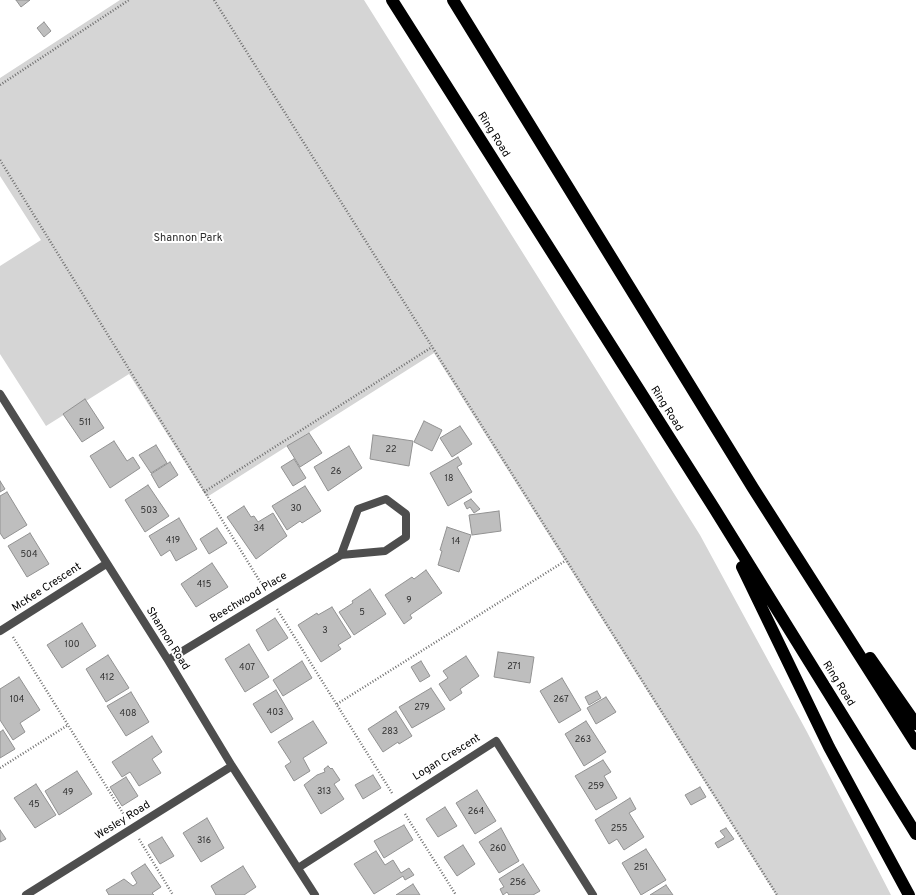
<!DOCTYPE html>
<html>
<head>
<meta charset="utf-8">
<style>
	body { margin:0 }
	canvas { display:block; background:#fff }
</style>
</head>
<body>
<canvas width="916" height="895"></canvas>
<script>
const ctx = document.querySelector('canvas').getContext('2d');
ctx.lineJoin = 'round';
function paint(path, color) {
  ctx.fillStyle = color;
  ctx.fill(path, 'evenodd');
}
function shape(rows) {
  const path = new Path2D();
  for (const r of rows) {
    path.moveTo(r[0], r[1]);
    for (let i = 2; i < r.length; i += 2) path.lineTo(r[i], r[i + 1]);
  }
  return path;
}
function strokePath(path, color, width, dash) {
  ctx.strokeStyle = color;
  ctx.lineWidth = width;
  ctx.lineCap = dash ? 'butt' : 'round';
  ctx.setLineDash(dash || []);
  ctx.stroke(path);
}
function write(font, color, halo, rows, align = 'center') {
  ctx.font = font + ' Overpass,sans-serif';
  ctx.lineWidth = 4;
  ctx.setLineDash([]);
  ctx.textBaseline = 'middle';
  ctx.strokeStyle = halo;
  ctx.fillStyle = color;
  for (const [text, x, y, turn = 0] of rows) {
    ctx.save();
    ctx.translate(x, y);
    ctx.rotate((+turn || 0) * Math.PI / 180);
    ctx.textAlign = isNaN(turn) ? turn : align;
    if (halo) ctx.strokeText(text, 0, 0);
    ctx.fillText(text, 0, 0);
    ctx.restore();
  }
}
const green = shape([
	[120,0,364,0,700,535,807,732,891,895,776,895,434,353,207,497,129,374,46,426,0,354,0,266,41,240,0,176,0,78]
]);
const building = shape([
	[16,0,30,0,21,7,16,0],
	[44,22,51,31,44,37,37,28,44,22],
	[85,399,104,428,82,442,63,414,85,399],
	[424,421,442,430,432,451,414,442,424,421],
	[460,426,472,444,452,457,440,438,460,426],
	[309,433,322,453,300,467,287,446,309,433],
	[373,435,413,441,409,466,370,459,373,435],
	[114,441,127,461,133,457,140,468,110,488,90,456,114,441],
	[156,445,167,463,151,473,139,455,156,445],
	[349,446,362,468,328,491,314,467,349,446],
	[458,457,462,464,457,467,472,492,448,506,430,473,458,457],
	[294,459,306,478,293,486,281,467,294,459],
	[170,462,178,475,159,488,151,474,170,462],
	[0,481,5,489,0,492,0,481],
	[148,485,169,516,145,532,125,500,148,485],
	[305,486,321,511,302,523,300,521,287,530,272,506,305,486],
	[7,492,27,525,4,539,0,533,0,496,7,492],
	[471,499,480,509,474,513,470,507,467,509,464,503,471,499],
	[244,506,251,517,254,516,258,522,273,513,287,536,256,559,227,517,244,506],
	[499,511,501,531,472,535,469,515,499,511],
	[179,518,197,549,176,561,170,550,161,556,149,536,179,518],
	[447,527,471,535,459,572,438,565,442,551,440,550,447,527],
	[217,528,227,543,209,554,200,539,217,528],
	[30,533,49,564,27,577,8,546,30,533],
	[212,563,228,587,196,607,181,584,212,563],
	[426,570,442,593,410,615,412,618,404,624,385,595,412,577,414,579,426,570],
	[370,589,386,614,354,635,339,612,353,603,352,601,370,589],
	[332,607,351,637,338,645,341,649,321,662,298,625,317,613,318,615,332,607],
	[275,618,288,638,268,651,256,630,275,618],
	[82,623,96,646,62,668,47,645,82,623],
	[249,644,269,677,245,692,225,659,249,644],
	[498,652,534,657,530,683,494,677,498,652],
	[108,655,129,688,106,702,86,669,108,655],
	[466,656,479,676,460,689,462,693,450,701,439,684,448,678,443,671,466,656],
	[302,661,312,678,283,696,273,680,302,661],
	[421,661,430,676,420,682,411,667,421,661],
	[19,677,40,710,20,723,25,732,13,740,0,720,0,689,19,677],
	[562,678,581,710,559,723,540,691,562,678],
	[431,688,445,709,412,728,399,707,431,688],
	[276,690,293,719,271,733,253,704,276,690],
	[597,691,601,698,589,705,585,697,597,691],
	[131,692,149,722,126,736,107,706,131,692],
	[606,697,616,712,596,724,587,708,606,697],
	[396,711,412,736,399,744,398,742,383,752,368,729,396,711],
	[313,721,327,743,303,758,310,771,294,781,285,766,291,762,278,742,313,721],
	[586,721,606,752,584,766,565,734,586,721],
	[3,730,15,749,0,758,0,732,3,730],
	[152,736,162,752,152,759,161,773,139,786,130,772,122,777,112,762,152,736],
	[603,760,611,772,604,776,617,798,596,810,575,776,603,760],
	[328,766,331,769,332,768,340,780,334,784,344,799,321,814,304,785,317,775,325,772,324,769,328,766],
	[77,771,92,794,59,815,45,791,77,771],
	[373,775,381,788,363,799,355,785,373,775],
	[126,777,138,796,122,806,110,787,126,777],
	[36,784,56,815,35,828,14,798,36,784],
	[700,787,706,797,691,805,685,795,700,787],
	[477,790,496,821,475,834,456,803,477,790],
	[630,798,636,809,629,813,644,837,624,850,617,839,609,844,595,820,630,798],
	[445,807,457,826,438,837,426,819,445,807],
	[207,818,224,848,201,862,183,833,207,818],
	[404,825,413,840,384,858,374,841,404,825],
	[501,828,519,861,499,873,479,842,501,828],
	[726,828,734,839,718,848,715,843,725,837,720,831,726,828],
	[0,830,6,839,0,842,0,830],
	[162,837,174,856,160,864,148,845,162,837],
	[463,845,475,864,457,876,444,857,463,845],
	[646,849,666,880,641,895,622,863,646,849],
	[376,851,385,865,393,860,401,873,409,868,414,875,405,880,403,876,374,894,354,864,376,851],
	[145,864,161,887,152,893,154,895,109,895,106,890,124,879,133,886,137,883,131,873,145,864],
	[523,864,540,891,533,895,509,895,507,892,503,895,500,889,504,887,499,879,523,864],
	[243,866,256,887,244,895,216,895,211,886,243,866],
	[413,884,420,895,396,895,413,884],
	[666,885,673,895,650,895,666,885]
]);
const path = shape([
	[214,0,777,895],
	[0,85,129,0],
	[0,160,264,588],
	[204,492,432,347],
	[277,609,392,793],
	[13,637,126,818],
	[337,704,565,561],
	[0,768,68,725],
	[405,814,456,895],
	[139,839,173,895]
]);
const minor = shape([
	[0,394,168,660,232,766,315,895],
	[0,631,106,564],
	[168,660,341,555,385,551,406,537,406,514,386,499,358,509,341,555],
	[298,868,496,741,593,895],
	[26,895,232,766]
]);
const motorway = shape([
	[392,0,714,508,916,834],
	[453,0,753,488,916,744],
	[742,567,829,747,909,895],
	[870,658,916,724]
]);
const numberNames = [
	["511",85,423],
	["22",391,450],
	["26",336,472],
	["18",449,479],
	["30",296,509],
	["503",149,511],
	["34",259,529],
	["419",173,541],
	["14",456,542],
	["504",29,555],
	["415",204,585],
	["9",409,601],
	["5",362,613],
	["3",325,631],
	["100",72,645],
	["271",514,667],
	["407",247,668],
	["412",107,678],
	["104",17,700],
	["267",561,700],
	["279",422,708],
	["403",275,713],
	["408",128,714],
	["283",390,732],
	["263",583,740],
	["259",596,787],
	["313",324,792],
	["49",68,793],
	["45",34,805],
	["264",476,812],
	["255",619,829],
	["316",204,841],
	["260",498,849],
	["251",641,868],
	["256",518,883]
];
const streetNames = [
	["Ring Road",493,135,58],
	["Ring Road",666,409,58],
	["McKee Crescent",47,588,-33],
	["Beechwood Place",249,598,-31],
	["Shannon Road",167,639,58],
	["Ring Road",838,684,58],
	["Logan Crescent",447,758,-32],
	["Wesley Road",123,821,-32]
];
const parkNames = [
	["Shannon Park",188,239]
];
paint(green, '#d5d5d5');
paint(building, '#bebebe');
strokePath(building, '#929292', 1);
strokePath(path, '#707070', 2.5, [1, 2]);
strokePath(minor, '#4e4e4e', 8);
strokePath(motorway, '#000', 12);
write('9px', '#303030', null, numberNames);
write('11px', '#000', '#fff', streetNames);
write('11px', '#2c2c2c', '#fff', parkNames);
</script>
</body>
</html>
